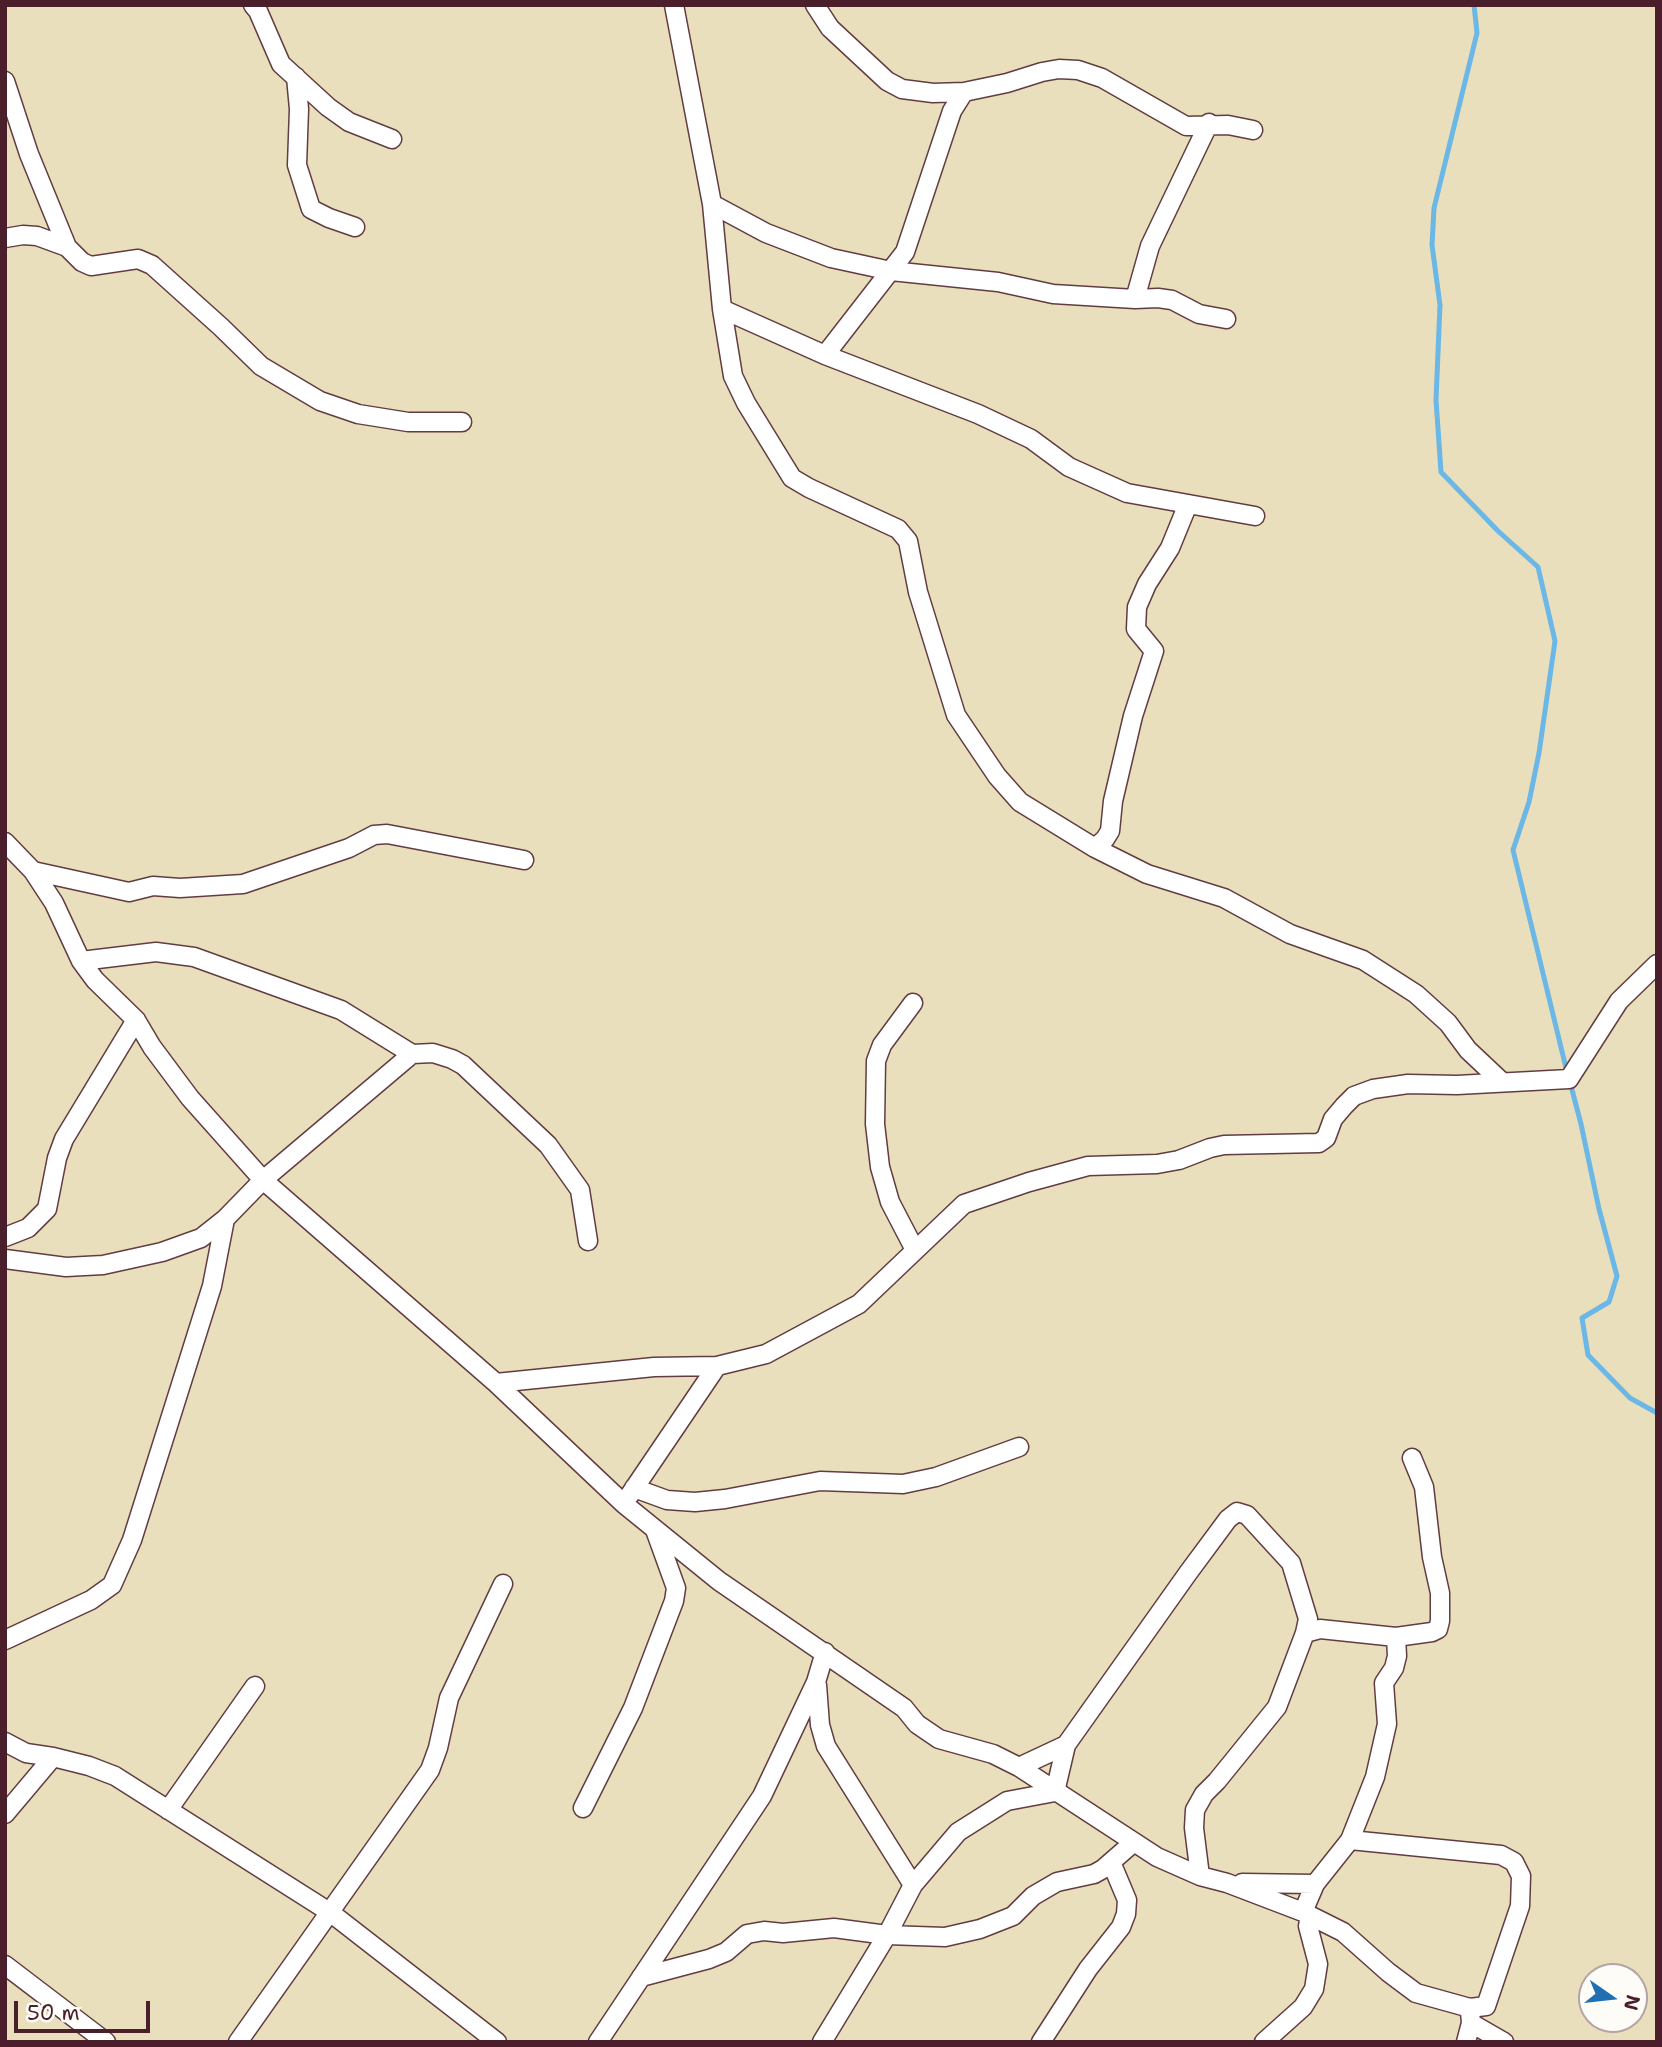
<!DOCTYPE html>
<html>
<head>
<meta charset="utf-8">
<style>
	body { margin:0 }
	#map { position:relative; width:1662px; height:2047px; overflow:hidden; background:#e9dfbc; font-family:"Shantell Sans",sans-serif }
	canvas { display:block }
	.frame { position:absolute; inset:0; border:7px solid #4a1f2b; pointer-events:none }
	.north { position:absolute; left:1578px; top:1963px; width:70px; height:70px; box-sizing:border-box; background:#fdfcf7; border:2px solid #b5a4a5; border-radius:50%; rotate:104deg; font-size:19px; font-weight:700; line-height:28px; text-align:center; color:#4a1f2b }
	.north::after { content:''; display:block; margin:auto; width:24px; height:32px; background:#1f6fb2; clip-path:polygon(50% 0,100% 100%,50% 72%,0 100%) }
	.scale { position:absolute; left:14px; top:2001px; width:136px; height:32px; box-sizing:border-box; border:4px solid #4a1f2b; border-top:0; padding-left:9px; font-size:21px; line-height:24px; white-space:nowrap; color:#4a1f2b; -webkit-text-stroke:5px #fdfcf7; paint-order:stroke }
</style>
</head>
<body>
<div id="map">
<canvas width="1662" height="2047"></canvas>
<div class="frame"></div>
<div class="north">N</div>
<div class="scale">50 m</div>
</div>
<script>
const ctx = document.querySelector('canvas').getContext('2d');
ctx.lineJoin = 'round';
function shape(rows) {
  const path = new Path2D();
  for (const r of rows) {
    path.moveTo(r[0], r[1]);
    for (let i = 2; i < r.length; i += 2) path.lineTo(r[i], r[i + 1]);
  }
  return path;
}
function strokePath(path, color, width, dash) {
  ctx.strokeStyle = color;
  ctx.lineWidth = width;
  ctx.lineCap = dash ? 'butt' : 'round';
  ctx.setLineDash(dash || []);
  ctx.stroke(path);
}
const stream = shape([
	[1474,5,1477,33,1434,208,1432,245,1440,305,1436,400,1441,472,1498,531,1538,567,1555,641,1539,753,1529,802,1513,850,1567,1072],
	[1570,1082,1581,1124,1599,1209,1617,1276,1609,1302,1582,1318,1588,1355,1630,1398,1657,1413]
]);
const street = shape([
	[253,5,258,11,281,64,328,107,349,122,392,139],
	[674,5,712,204,722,309,733,376,746,403,792,478,809,488,898,529,908,541,918,592,956,715,997,776,1020,802,1095,848,1147,874,1224,898,1290,934,1363,960,1416,994,1448,1023,1468,1050,1502,1082],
	[815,5,830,28,887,81,902,89,933,93,964,92,1007,83,1042,72,1059,69,1078,70,1102,78,1186,126,1228,125,1253,130],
	[296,77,299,109,297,165,311,209,329,218,355,227],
	[5,81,29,154,67,247,82,262,91,266,138,259,152,265,221,327,261,366,320,401,358,414,408,422,462,422],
	[712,204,766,233,831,258,891,271,998,282,1053,294,1135,299,1158,298,1172,300,1199,314,1226,319],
	[5,238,23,235,37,236,67,247],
	[1135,299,1150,246,1209,123],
	[722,309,825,355,978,414,1031,439,1069,467,1127,493,1255,516],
	[825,355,905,252,952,111,964,92],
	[5,842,33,871,54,903,81,961,95,980,136,1020,152,1047,190,1098,263,1180,496,1383,624,1504,719,1581,904,1708,917,1724,939,1739,993,1754,1019,1767,1157,1857,1200,1876,1227,1883,1303,1912,1343,1932,1388,1972,1416,1993,1470,2008,1486,2006,1520,1906,1521,1876,1514,1862,1501,1855,1350,1840],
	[1095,848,1105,839,1110,831,1113,801,1133,716,1154,651,1136,629,1137,607,1147,584,1170,548,1188,504],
	[33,871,129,892,153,886,180,888,243,884,349,848,374,835,387,834,524,860],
	[81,961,156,952,194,957,341,1010,412,1054],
	[913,1003,882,1045,876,1061,875,1124,880,1167,890,1202,915,1250],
	[5,1237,28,1228,47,1209,57,1158,64,1139,136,1020],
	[5,1259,66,1267,103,1265,162,1252,201,1238,225,1219,263,1180,412,1054,433,1053,452,1059,463,1065,548,1145,580,1190,588,1241],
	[496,1383,654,1367,717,1366,766,1354,859,1304,964,1204,1029,1182,1088,1166,1157,1164,1179,1160,1210,1148,1224,1145,1319,1143,1326,1138,1333,1119,1344,1106,1354,1096,1373,1089,1408,1084,1457,1085,1569,1079,1619,1001,1657,964],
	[634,1488,667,1500,695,1502,725,1499,820,1481,903,1484,936,1477,1019,1447],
	[629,1496,717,1366],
	[5,1640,91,1600,112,1585,132,1540,212,1286,225,1219],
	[817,1685,820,1725,826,1746,913,1885],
	[5,1742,26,1753,53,1757,89,1766,115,1776,331,1913,497,2042],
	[1019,1767,1066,1745],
	[583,1808,633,1708,674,1601,676,1588,655,1530],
	[168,1810,255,1686],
	[5,1814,53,1757],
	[1200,1876,1194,1828,1195,1810,1204,1794,1217,1781,1277,1707,1305,1633,1320,1629,1396,1637,1432,1632,1438,1629,1440,1621,1440,1593,1432,1557,1424,1487,1412,1458],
	[1242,1883,1315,1884],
	[1303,1912,1315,1884,1350,1840,1375,1777,1387,1724,1384,1683,1394,1668,1397,1656,1396,1637],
	[5,1965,106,2042],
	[641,1977,709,1959,726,1952,747,1934,764,1931,783,1933,834,1928,887,1935,945,1937,980,1929,1013,1916,1033,1896,1057,1882,1094,1874,1103,1869,1134,1842],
	[1471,2023,1504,2042],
	[238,2042,430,1770,438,1748,449,1698,503,1584],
	[598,2042,762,1796,816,1682,825,1652],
	[822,2042,887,1935,913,1885,958,1832,1007,1801,1055,1792,1066,1745,1188,1573,1228,1519,1237,1512,1247,1515,1291,1563,1308,1619,1305,1633],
	[1041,2042,1088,1969,1121,1927,1126,1914,1127,1900,1111,1862],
	[1264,2042,1303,2007,1314,1989,1318,1964,1308,1926,1310,1916],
	[1466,2042,1471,2023,1470,2012]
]);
strokePath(stream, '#6bb7e5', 5);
strokePath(street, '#623c41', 21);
strokePath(street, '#fff', 18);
</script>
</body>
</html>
